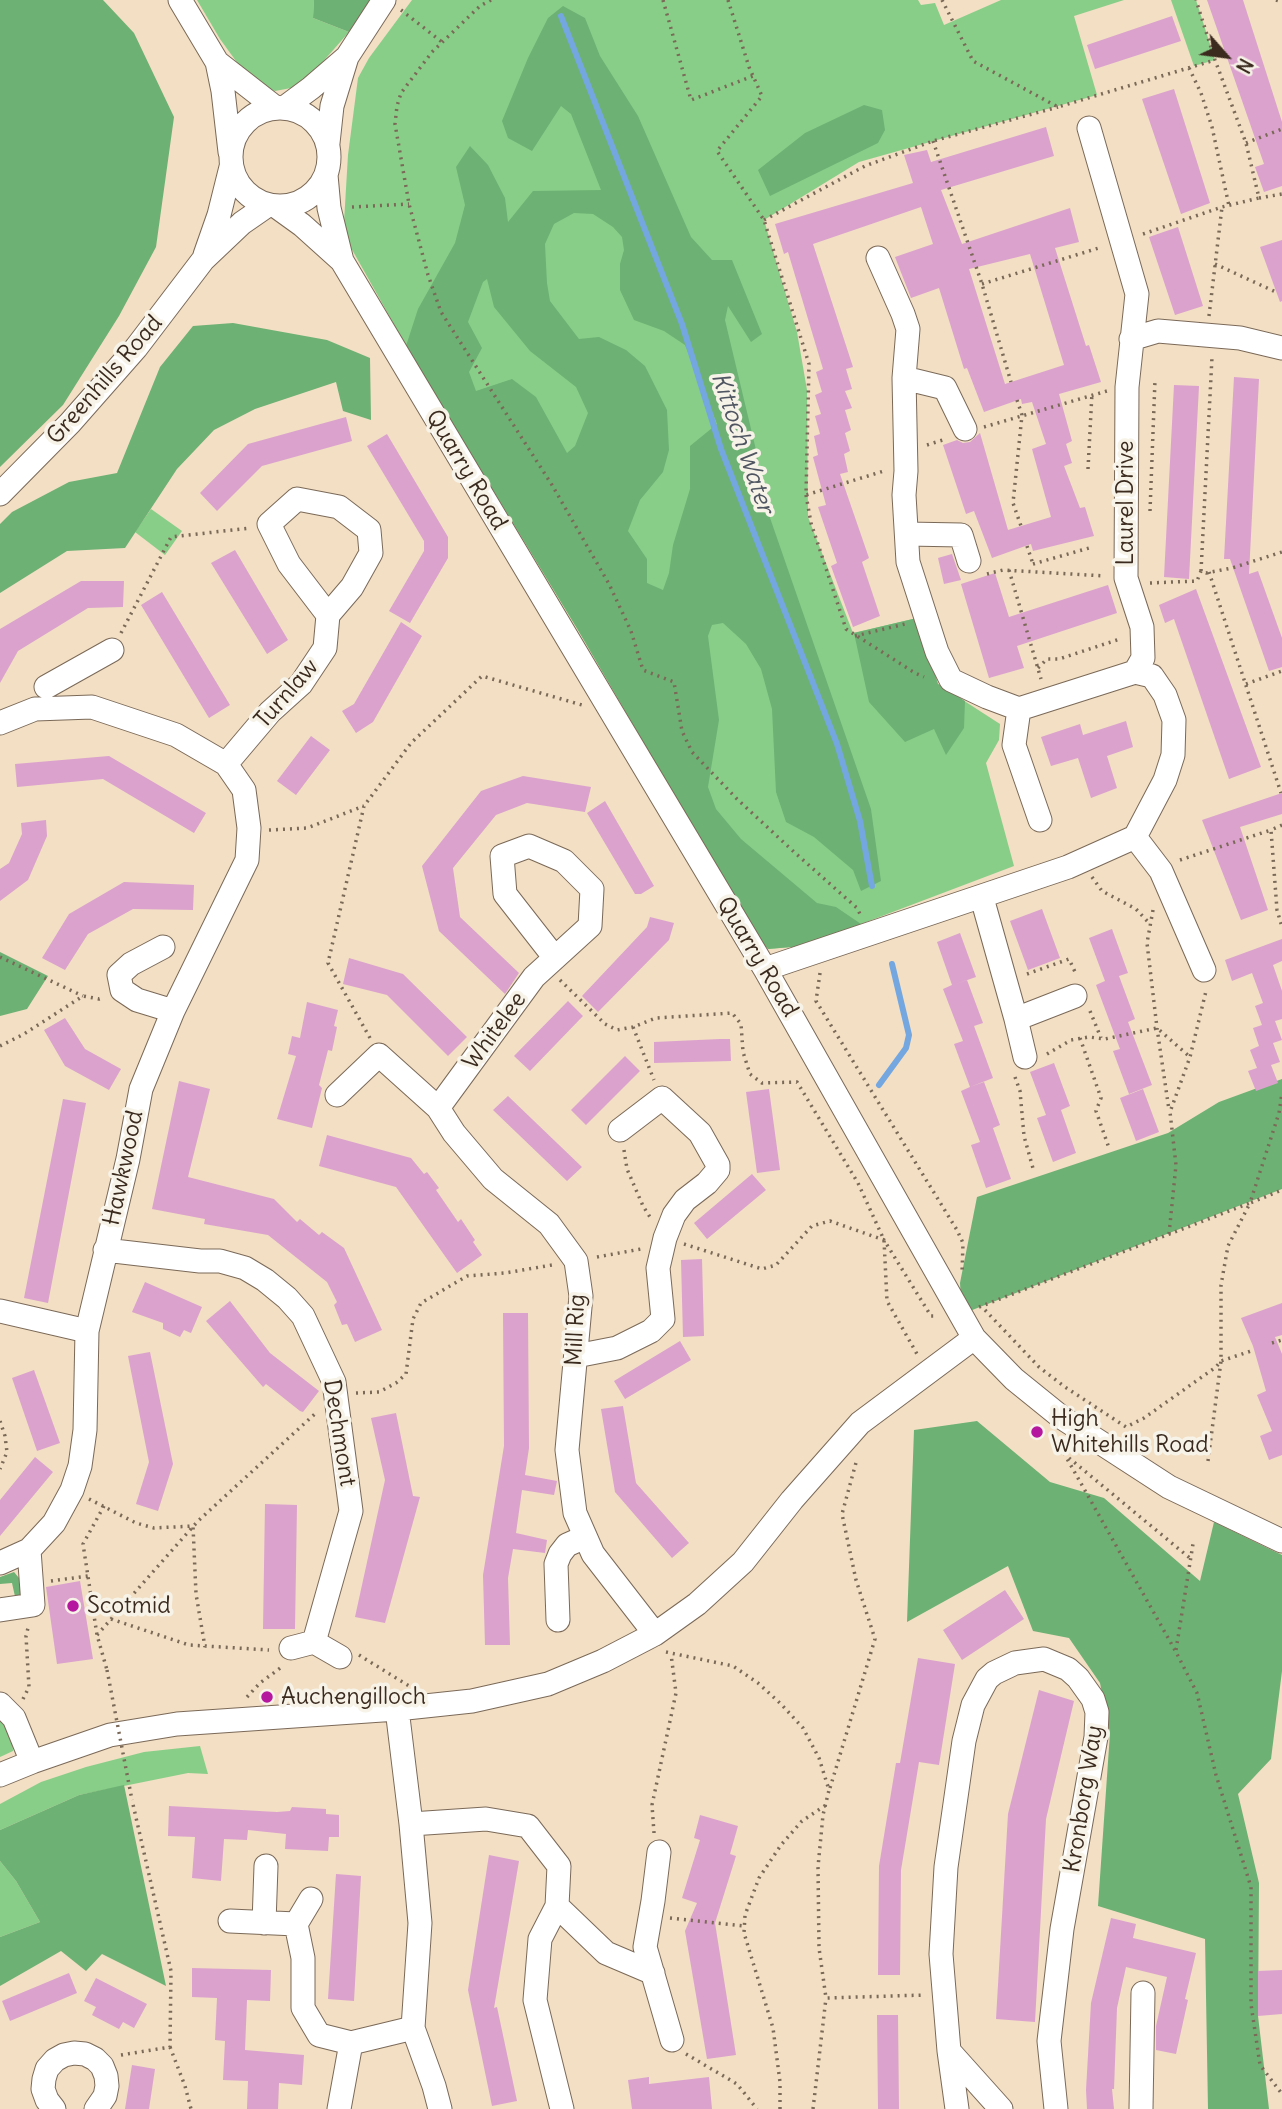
<!DOCTYPE html>
<html>
<head>
<meta charset="utf-8">
<style>
	body { margin:0 }
	#map { position:relative; width:1282px; height:2109px; overflow:hidden; background:#f2dfc4; font-family:Delius,sans-serif }
	canvas { display:block }
	.north { position:absolute; left:1191px; top:21px; width:70px; height:70px; -webkit-text-stroke:5px #f7f3e8; paint-order:stroke; rotate:118deg; font-size:19px; font-weight:700; line-height:28px; text-align:center; color:#3b2a1e }
	.north::after { content:''; display:block; margin:auto; width:24px; height:32px; background:#3b2a1e; clip-path:polygon(50% 0,100% 100%,50% 72%,0 100%) }
</style>
</head>
<body>
<div id="map">
<canvas width="1282" height="2109"></canvas>
<div class="north">N</div>
</div>
<script>
const ctx = document.querySelector('canvas').getContext('2d');
ctx.lineJoin = 'round';
function paint(path, color) {
  ctx.fillStyle = color;
  ctx.fill(path, 'evenodd');
}
function shape(rows) {
  const path = new Path2D();
  for (const r of rows) {
    if (r.length === 3) {
      path.moveTo(r[0] + r[2], r[1]);
      path.arc(r[0], r[1], r[2], 0, 2 * Math.PI);
      continue;
    }
    path.moveTo(r[0], r[1]);
    for (let i = 2; i < r.length; i += 2) path.lineTo(r[i], r[i + 1]);
  }
  return path;
}
function strokePath(path, color, width, dash) {
  ctx.strokeStyle = color;
  ctx.lineWidth = width;
  ctx.lineCap = dash ? 'butt' : 'round';
  ctx.setLineDash(dash || []);
  ctx.stroke(path);
}
function write(font, color, halo, rows, align = 'center') {
  ctx.font = font + ' Delius,sans-serif';
  ctx.lineWidth = 7;
  ctx.setLineDash([]);
  ctx.textBaseline = 'middle';
  ctx.strokeStyle = halo;
  ctx.fillStyle = color;
  for (const [text, x, y, turn = 0] of rows) {
    ctx.save();
    ctx.translate(x, y);
    ctx.rotate((+turn || 0) * Math.PI / 180);
    ctx.textAlign = isNaN(turn) ? turn : align;
    if (halo) ctx.strokeText(text, 0, 0);
    ctx.fillText(text, 0, 0);
    ctx.restore();
  }
}
const green = shape([
	[197,0,314,0,313,18,349,32,313,73,291,88,275,91,249,79,220,39],
	[412,0,918,0,921,5,935,3,944,25,1001,0,1124,0,1074,16,1097,95,859,162,764,220,797,332,807,390,808,517,853,633,917,618,938,684,1000,724,999,740,986,763,1014,866,803,946,768,949,756,935,578,630,414,360,350,246,344,222,348,155,358,78,369,58],
	[1171,0,1196,0,1215,60,1194,66],
	[151,509,182,531,165,555,135,532],
	[0,1717,12,1736,13,1751,0,1757],
	[200,1746,208,1774,188,1773,79,1795,0,1830,0,1804,41,1782,86,1767,144,1752],
	[0,1861,16,1881,40,1922,0,1937]
]);
const forest = shape([
	[0,0,103,0,134,33,174,117,156,247,119,316,63,405,0,467],
	[314,0,371,0,349,32,313,18],
	[563,6,585,18,600,56,638,116,691,237,712,260,732,260,762,334,751,342,728,306,725,320,757,454,768,512,871,809,881,881,861,891,853,870,814,837,786,822,776,792,772,709,761,669,746,644,723,623,712,625,708,636,719,720,708,787,716,809,741,839,817,903,836,907,861,924,803,946,768,949,756,935,578,630,406,346,418,309,455,243,465,205,456,167,470,146,488,165,505,198,508,222,533,191,601,190,571,114,561,106,532,151,508,138,502,121,528,58,548,18],
	[574,213,593,214,613,227,622,237,624,250,620,264,620,290,634,320,664,331,685,345,717,424,690,446,690,489,673,545,669,573,663,590,647,583,647,559,628,531,640,500,663,472,669,450,667,410,645,366,626,350,599,337,579,339,550,301,547,283,545,244,554,224],
	[487,279,494,307,530,351,576,387,588,413,575,446,567,453,536,397,512,379,476,391,469,372,482,348,468,322,483,282],
	[864,105,882,110,885,130,878,143,770,196,758,170,805,133],
	[233,323,327,340,370,358,371,420,343,411,336,382,255,409,214,430,177,469,125,548,67,551,0,593,0,524,12,512,69,482,117,473,160,367,193,326],
	[917,618,938,684,965,701,964,728,946,755,934,729,905,742,869,702,854,633],
	[0,952,48,976,27,1009,0,1016],
	[1282,1079,1282,1189,962,1314,960,1283,977,1197,1168,1133,1219,1102],
	[977,1421,1050,1482,1104,1498,1200,1581,1214,1522,1282,1555,1282,1671,1271,1759,1238,1794,1259,1883,1258,2016,1269,2109,1208,2109,1205,1939,1098,1906,1110,1733,1100,1683,1069,1638,1033,1631,1008,1566,907,1622,914,1430],
	[14,1572,24,1584,26,1594,16,1601,12,1583,0,1584,0,1577],
	[124,1785,166,1986,102,1954,86,1971,61,1951,0,1986,0,1937,40,1922,16,1881,0,1861,0,1830,79,1795]
]);
const stream = shape([
	[561,16,682,324,721,449,837,744,860,821,872,886],
	[879,1085,906,1048,909,1035,892,964]
]);
const building = shape([
	[1207,0,1243,0,1282,122,1282,186,1264,192,1255,167,1264,164],
	[1172,16,1181,41,1095,69,1087,45],
	[1174,89,1210,203,1181,214,1142,99],
	[1046,127,1054,156,941,190,962,244,1070,208,1079,242,1055,248,1086,346,1089,345,1101,382,1059,394,1072,441,1066,444,1072,463,1064,466,1080,508,1085,507,1094,536,1033,551,1031,544,992,558,974,511,966,514,943,445,957,440,963,443,970,442,980,433,1008,530,1051,517,1032,449,1046,444,1032,402,1022,404,1021,399,984,412,967,368,964,369,939,288,911,298,895,257,933,244,921,207,813,244,853,367,846,369,852,389,845,391,852,408,845,410,851,430,845,433,850,451,844,454,848,472,840,474,869,558,862,562,880,616,853,627,831,566,837,563,818,507,826,505,813,457,818,455,814,436,820,434,815,416,821,414,815,395,822,392,816,372,823,369,788,252,784,254,775,224,913,183,904,155,927,150,931,162],
	[1030,254,1064,365,1005,384,969,269],
	[1178,227,1203,306,1175,315,1149,237],
	[1282,240,1282,301,1280,302,1260,247],
	[1234,377,1259,379,1249,574,1258,571,1282,638,1282,667,1269,671,1230,559,1224,559],
	[1174,385,1199,386,1189,579,1164,577],
	[346,417,352,441,262,466,217,511,200,493,248,444],
	[387,434,448,537,448,558,410,623,389,611,424,551,424,541,367,446],
	[235,550,288,640,267,654,211,563],
	[952,554,961,580,944,584,938,558],
	[995,573,1009,617,1108,585,1117,613,1017,646,1024,668,989,678,961,584],
	[81,581,124,581,123,607,88,608,18,651,0,683,0,629],
	[1196,589,1261,767,1229,779,1174,619,1165,623,1159,605],
	[162,592,230,705,209,718,141,605],
	[401,622,422,636,373,722,356,733,342,711,354,704],
	[1126,721,1133,747,1107,756,1117,788,1091,798,1078,758,1051,766,1041,737,1080,724,1083,735],
	[311,736,330,750,296,795,277,781],
	[109,756,206,813,194,833,103,779,17,787,15,764],
	[523,776,591,787,585,812,527,803,496,815,453,868,460,917,519,973,505,994,439,931,422,866,481,791],
	[1282,793,1282,814,1240,827,1268,910,1241,920,1202,820],
	[605,801,654,886,641,894,635,894,587,813],
	[46,820,47,836,28,880,0,901,0,869,9,863,22,834,21,823],
	[124,882,194,885,193,910,133,909,88,934,65,970,42,958,69,914],
	[1042,909,1060,958,1028,970,1010,921],
	[650,917,674,923,669,940,598,1012,582,996,647,927],
	[1112,929,1128,973,1119,976,1135,1019,1128,1022,1152,1085,1129,1094,1113,1051,1120,1049,1096,985,1105,981,1089,938],
	[960,933,976,977,953,985,967,980,983,1023,974,1026,993,1078,970,1087,984,1082,1000,1125,993,1128,1011,1179,986,1188,971,1145,980,1142,961,1091,970,1087,954,1044,963,1041,943,989,952,985,937,942],
	[1282,939,1282,961,1273,965,1282,991,1282,1019,1275,1021,1282,1040,1273,1043,1280,1062,1271,1065,1278,1083,1256,1091,1248,1071,1257,1068,1250,1050,1259,1046,1253,1028,1262,1025,1255,1006,1263,1003,1252,973,1232,981,1225,960],
	[349,958,403,974,467,1037,448,1056,387,995,343,984],
	[568,1001,583,1016,530,1071,514,1056],
	[307,1002,338,1010,334,1026,337,1027,332,1051,328,1050,319,1085,322,1088,312,1128,277,1119,296,1056,288,1054,292,1036,300,1038],
	[65,1018,85,1049,121,1069,109,1090,65,1066,44,1030],
	[720,1039,730,1039,731,1061,654,1063,654,1042],
	[625,1056,640,1071,586,1125,571,1110],
	[1054,1063,1070,1106,1061,1110,1076,1153,1053,1162,1037,1118,1046,1115,1030,1072],
	[179,1081,210,1089,188,1177,274,1199,297,1222,300,1219,319,1235,322,1232,344,1248,382,1330,355,1342,347,1324,342,1325,334,1305,337,1302,327,1282,268,1235,204,1224,205,1219,152,1209],
	[769,1089,780,1170,757,1173,746,1092],
	[1143,1089,1159,1132,1136,1141,1120,1098],
	[508,1096,582,1167,567,1181,493,1110],
	[63,1099,86,1103,48,1303,24,1298],
	[327,1135,411,1158,424,1174,427,1172,439,1188,436,1190,458,1222,461,1219,475,1240,473,1242,482,1255,457,1273,396,1187,319,1166],
	[752,1174,766,1190,707,1239,694,1223],
	[702,1259,704,1336,683,1337,681,1260],
	[145,1282,202,1307,191,1333,184,1330,180,1337,163,1329,163,1323,132,1312],
	[230,1301,270,1353,319,1391,303,1412,300,1411,266,1384,263,1387,206,1321],
	[1282,1303,1282,1335,1275,1337,1282,1354,1282,1455,1269,1460,1260,1436,1272,1431,1257,1395,1266,1391,1253,1346,1241,1318],
	[503,1313,528,1313,529,1448,525,1475,557,1481,554,1495,522,1490,516,1533,547,1540,545,1553,513,1549,508,1578,510,1645,485,1645,483,1575,504,1446],
	[680,1341,691,1360,625,1399,614,1381],
	[150,1352,173,1464,158,1511,136,1504,149,1462,128,1356],
	[34,1370,60,1443,37,1451,12,1378],
	[623,1406,636,1483,689,1543,672,1558,615,1492,601,1409],
	[396,1413,413,1496,420,1497,385,1623,355,1617,385,1480,371,1418],
	[35,1457,53,1472,0,1536,0,1500],
	[265,1504,297,1505,295,1629,263,1629],
	[80,1581,93,1659,57,1664,46,1587],
	[1005,1590,1024,1619,962,1660,943,1630],
	[918,1658,955,1664,939,1765,919,1762,901,1870,900,1975,878,1975,879,1866,896,1763,900,1763],
	[1039,1690,1074,1701,1046,1819,1035,2022,996,2019,1008,1814],
	[169,1806,277,1812,290,1811,292,1807,326,1809,326,1814,339,1815,339,1837,329,1837,328,1851,285,1849,286,1834,248,1830,247,1840,224,1839,221,1881,192,1878,195,1837,168,1836],
	[700,1815,738,1826,730,1854,736,1856,715,1923,736,2055,707,2059,685,1931,697,1903,682,1898,700,1840,694,1838],
	[489,1855,519,1861,494,2008,497,2007,517,2101,492,2106,468,1990],
	[336,1874,361,1876,354,2001,328,1999],
	[1111,1918,1136,1924,1133,1938,1196,1953,1185,1999,1188,2000,1176,2054,1156,2050,1156,2026,1167,1977,1126,1967,1117,2008,1114,2089,1112,2089,1114,2109,1087,2109,1086,2090,1091,2003],
	[192,1968,271,1970,270,2001,247,2000,245,2050,304,2055,302,2085,279,2083,278,2109,247,2109,248,2081,223,2080,225,2041,215,2040,217,1998,192,1997],
	[1282,1970,1282,2014,1258,2016,1258,1971],
	[69,1973,77,1993,10,2021,2,2001],
	[96,1978,147,2004,134,2028,123,2022,119,2029,92,2015,96,2007,84,2001],
	[877,2015,898,2015,899,2109,878,2109],
	[132,2065,155,2069,149,2109,125,2109],
	[649,2077,649,2084,709,2077,712,2109,632,2109,628,2080]
]);
const path = shape([
	[491,0,480,6,432,52,401,93,397,106,395,124,409,204,428,275,441,312,552,485,609,584,631,631,643,670,674,682,682,731,692,752,737,799,793,851,857,908,861,916],
	[663,0,691,100,753,76],
	[728,0,749,67,762,96,717,151,764,220,809,364,806,495,884,471],
	[942,0,973,61,1058,107,1215,60],
	[1276,0,1282,2],
	[401,10,442,42],
	[1189,68,1201,93,1212,127,1229,206],
	[933,141,982,284,1011,382],
	[1246,143,1282,129],
	[1259,198,1282,194],
	[352,207,409,204],
	[764,220,865,166,933,141,1058,107],
	[1143,234,1222,207,1259,198,1246,143,1215,60,1196,0],
	[1215,264,1278,293],
	[982,284,1102,247],
	[1209,316,1222,207],
	[1017,400,1022,415,1013,503,1021,526],
	[984,427,1107,391],
	[927,445,946,439],
	[1088,469,1092,393],
	[806,495,811,523,846,629,915,673,924,677],
	[1150,511,1155,380],
	[1027,546,1033,564],
	[1033,564,1089,548],
	[1009,570,1041,679],
	[1201,571,1212,357],
	[1209,572,1281,793],
	[987,574,1003,570,1105,576],
	[1150,583,1197,581,1201,571,1206,573,1232,568,1282,552],
	[121,633,171,537,250,528],
	[855,636,905,624],
	[1038,668,1047,659,1059,659,1120,639],
	[1246,684,1282,671],
	[1282,825,1271,830,1277,910,1282,927],
	[269,830,307,828,364,806],
	[1180,860,1271,830],
	[1092,877,1102,891,1136,909,1150,924],
	[1153,910,1147,943,1157,1028,1169,1110],
	[0,957,83,996],
	[820,973,816,1001,957,1230,963,1243,962,1273],
	[1027,974,1069,959,1076,974],
	[560,980,605,1024,617,1030,633,1027,656,1018,732,1013,741,1024,743,1052,750,1074,762,1083,797,1082,858,1183,884,1240,887,1301,917,1354],
	[1090,1011,1101,1038],
	[633,1027,654,1080],
	[370,1038,328,963,364,806,411,743,482,676,582,705],
	[1080,1038,1101,1098,1096,1111,1109,1148],
	[0,1046,24,1034,83,996,99,999,102,998],
	[1047,1054,1071,1040,1089,1037,1105,1039,1157,1028,1190,1057],
	[1015,1077,1020,1091,1024,1136,1034,1172],
	[624,1150,627,1169,643,1206,650,1217],
	[1169,1234,1176,1165,1170,1112,1190,1057,1206,991],
	[684,1244,762,1269,776,1265,812,1226,830,1221,884,1240,931,1316,938,1316],
	[597,1257,641,1249],
	[979,1307,1250,1203,1279,1113,1282,1093],
	[985,1310,1039,1367,1065,1387,1126,1427,1144,1418,1216,1367,1221,1361,1254,1350],
	[1272,1343,1282,1340],
	[356,1393,379,1392,396,1383,406,1374,413,1319,421,1303,467,1276,505,1273,552,1265],
	[0,1421,5,1436,7,1452,0,1469],
	[1064,1446,1065,1455,1176,1652,1197,1693,1216,1775,1251,1887,1251,2004,1260,2065,1282,2094],
	[1069,1458,1191,1559],
	[1208,1461,1221,1361,1221,1285,1228,1246,1250,1203,1282,1190],
	[89,1499,136,1523,154,1528,193,1526,196,1594,205,1647],
	[104,1506,83,1544,97,1635,107,1670],
	[51,1581,88,1576],
	[111,1619,189,1645,269,1650],
	[97,1635,198,1521,317,1412],
	[1176,1650,1193,1544],
	[666,1652,733,1666,758,1683,781,1704,803,1728,819,1758,829,1790,823,1815,818,1867,819,1948,826,1998,925,1995],
	[359,1655,409,1686],
	[247,1697,260,1683,283,1666],
	[23,1699,29,1687,26,1636,28,1628],
	[830,1788,875,1639,856,1580,842,1514,857,1459],
	[654,1833,652,1805,676,1693,671,1654],
	[670,1918,745,1926],
	[170,2047,185,2086,191,2109],
	[686,2054,737,2084,757,2109],
	[121,2055,170,2047,171,1971,132,1800],
	[780,2109,780,2082,773,2028,744,1933,745,1915,759,1878,781,1845,802,1821,826,1805],
	[813,2109,826,1998]
]);
const minor = shape([
	[180,0,217,62,223,91,230,152],
	[217,62,276,108],
	[280,157,49],
	[284,108,311,88,347,57],
	[328,143,332,106,347,57,384,0],
	[326,175,329,208,342,261],
	[277,207,302,225,342,261,765,969,974,1338,1014,1379,1061,1417,1169,1487,1282,1541],
	[205,255,219,215,231,167],
	[878,258,903,314,908,329,904,378,906,471,904,495,908,562,937,652,951,680,987,697,1019,709,1135,672],
	[1131,339,1158,331,1240,338,1282,348],
	[904,378,945,388,965,429],
	[0,494,70,423,136,348,203,260,242,223,268,205],
	[907,534,961,535,969,561],
	[46,687,112,650],
	[1019,709,1014,745,1040,820],
	[0,723,35,709,92,707,176,735,226,764,244,790,249,828,247,860,173,1011,141,1089,128,1159,87,1331,85,1430,80,1466,72,1490,54,1523,29,1550,0,1563],
	[226,764,270,712,301,684,325,648,328,615,352,587,371,553,369,530,339,507,297,499,269,524,289,564,328,615],
	[1135,837,1161,871,1204,970],
	[982,898,1016,1019,1075,996],
	[163,947,131,964,119,975,122,990,137,1000,173,1011],
	[765,969,1068,867,1135,837,1165,780,1173,755,1174,720,1165,695,1152,676,1135,672,1143,658,1142,627,1126,578,1127,387,1137,294,1089,128],
	[1016,1019,1025,1057],
	[337,1095,379,1055,438,1108,454,1133,493,1179,549,1224,576,1261,581,1296,567,1450,575,1513,593,1554,655,1634],
	[438,1108,534,977,590,926,592,889,564,861,529,846,502,856,505,894,555,958],
	[105,1250,200,1261,220,1261,245,1268,265,1280,287,1298,303,1316,334,1382,351,1511,314,1642],
	[0,1311,87,1331],
	[576,1356,617,1348,651,1331,663,1319,658,1268,665,1238,674,1215,685,1200,707,1183,718,1170,718,1165,700,1133,662,1098,620,1130],
	[0,1610,33,1605,29,1550],
	[558,1620,556,1564,560,1554,567,1545,585,1537],
	[291,1648,314,1642,340,1657],
	[0,1704,14,1718,32,1762],
	[397,1709,411,1824,420,1923,413,2028,434,2086,440,2109],
	[0,1775,32,1762,110,1735,177,1724,397,1709,472,1701,548,1684,603,1661,655,1634,697,1604,743,1562,792,1500,860,1423,974,1338],
	[411,1824,486,1819,528,1826,559,1866,557,1906,540,1939,535,2000,562,2109],
	[659,1852,653,1901,645,1947,672,2040],
	[311,1899,296,1924,303,1958,303,2008,319,2035,351,2043,413,2028],
	[557,1906,606,1953,653,1973],
	[230,1921,296,1924],
	[264,1923,266,1866],
	[949,2051,1001,2109],
	[54,2109,47,2100,43,2089,44,2079,47,2069,55,2060,64,2055,74,2053,85,2054,95,2059,102,2066,106,2076,107,2086,105,2096,96,2109],
	[339,2109,351,2043],
	[957,2109,949,2051,941,1954,946,1867,964,1741,973,1705,987,1679,994,1673,1015,1663,1044,1659,1068,1669,1078,1678,1093,1699,1097,1712,1096,1737,1062,1929,1049,2041,1056,2109],
	[1141,2109,1143,1993]
]);
const pathBridge = shape([
	[107,1670,132,1800]
]);
const markers = [
	[1037,1432,7,"#b5179e"],
	[73,1606,7,"#b5179e"],
	[267,1697,7,"#b5179e"]
];
const streetNames = [
	["Greenhills Road",105,380,-49],
	["Quarry Road",466,470,59],
	["Laurel Drive",1126,503,-90],
	["Turnlaw",287,694,-49],
	["Quarry Road",757,957,59],
	["Whitelee",495,1031,-54],
	["Hawkwood",124,1168,-78],
	["Mill Rig",576,1330,-87],
	["Dechmont",339,1433,81],
	["Kronborg Way",1084,1799,-81]
];
const poiNames = [
	["High",1051,1419],
	["Whitehills Road",1051,1445],
	["Scotmid",87,1606],
	["Auchengilloch",281,1697]
];
const waterNames = [
	["Kittoch Water",742,443,71]
];
paint(green, '#88ce88');
paint(forest, '#6eb174');
strokePath(stream, '#74a7e0', 6);
paint(building, '#dba2cd');
strokePath(minor, '#7b6958', 25);
strokePath(path, '#7b6958', 3.5, [2, 5]);
strokePath(minor, '#fff', 23);
strokePath(pathBridge, '#7b6958', 3.5, [2, 5]);
for (const [x, y, r, color] of markers) {
  const dot = new Path2D();
  dot.arc(x, y, r, 0, 2 * Math.PI);
  ctx.fillStyle = color;
  ctx.fill(dot);
  strokePath(dot, '#f7f3e8', 2.5);
}
write('23px', '#3b2a1e', '#f7f3e8', streetNames);
write('23px', '#3b2a1e', '#f7f3e8', poiNames, 'left');
write('italic 24px', '#4f5662', '#f7f3e8', waterNames);
</script>
</body>
</html>
